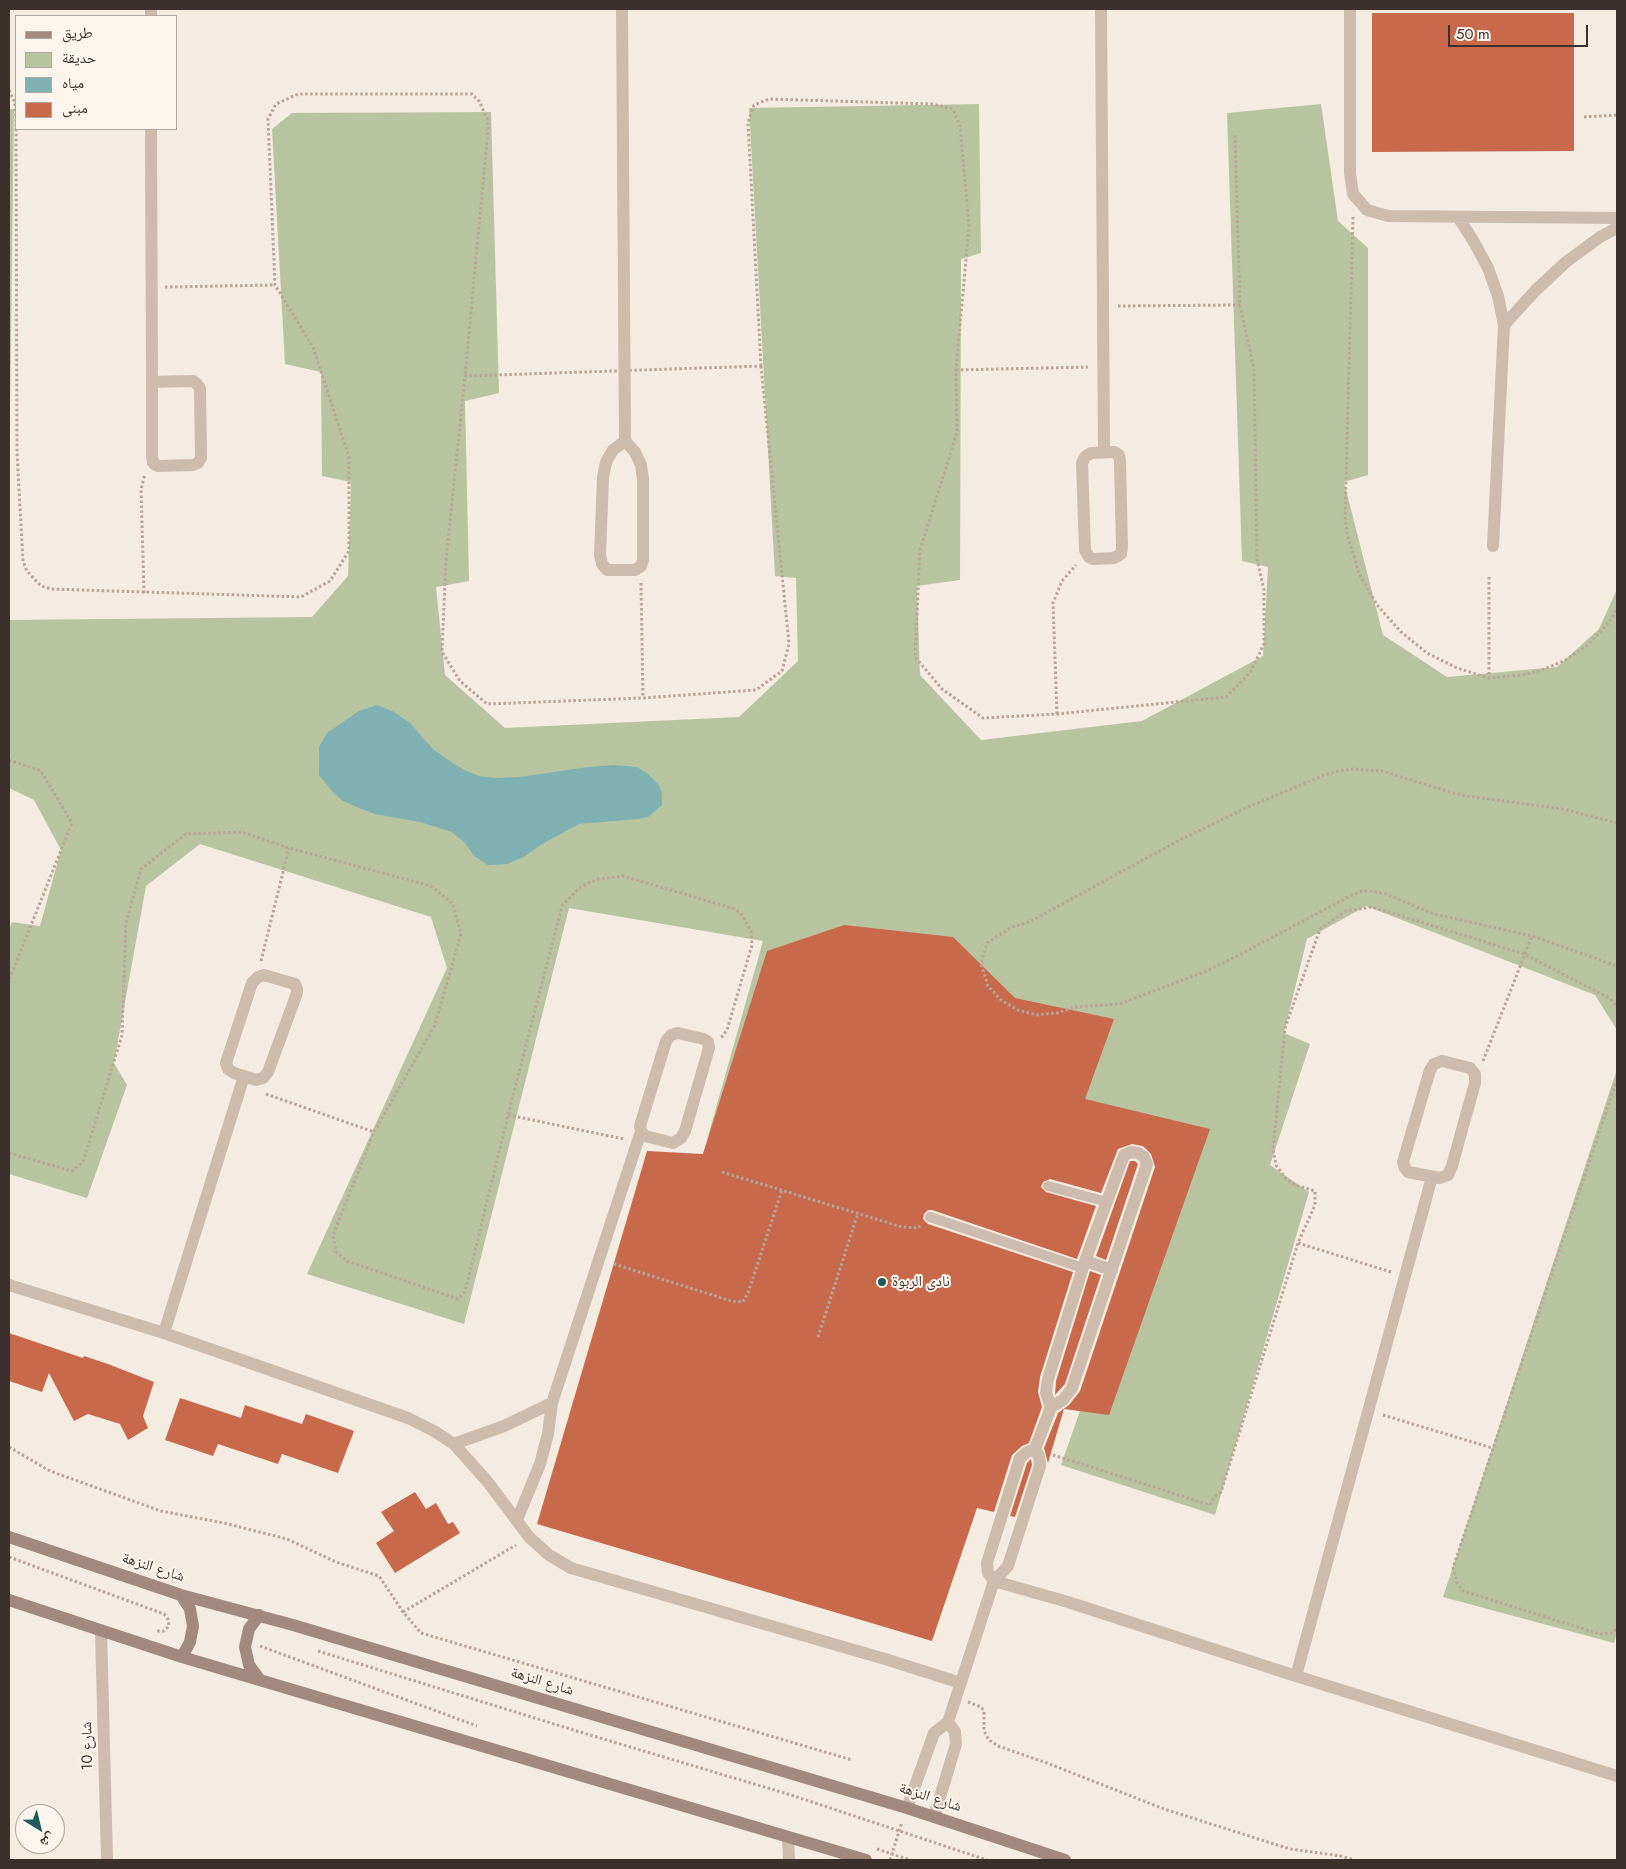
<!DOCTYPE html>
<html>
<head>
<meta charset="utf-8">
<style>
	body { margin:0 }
	#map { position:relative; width:1626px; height:1869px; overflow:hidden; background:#f4ebe1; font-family:Jost,"Noto Naskh Arabic",sans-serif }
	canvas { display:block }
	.frame { position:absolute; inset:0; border:10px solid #3b302b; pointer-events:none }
	.legend { position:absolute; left:15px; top:15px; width:162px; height:115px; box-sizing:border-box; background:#fbf5ee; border:1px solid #aea6a0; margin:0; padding:6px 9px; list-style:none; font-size:15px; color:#3b302b }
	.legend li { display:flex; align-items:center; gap:10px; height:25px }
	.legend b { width:25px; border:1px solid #aea6a0 }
	.north { position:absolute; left:15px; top:1804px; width:50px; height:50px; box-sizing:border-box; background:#fbf5ee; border:1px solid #aea6a0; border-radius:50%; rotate:144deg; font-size:14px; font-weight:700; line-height:20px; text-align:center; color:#3b302b }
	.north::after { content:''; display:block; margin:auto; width:18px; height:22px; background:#1f5a5e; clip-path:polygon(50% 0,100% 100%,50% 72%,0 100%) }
	.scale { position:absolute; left:1448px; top:25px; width:140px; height:22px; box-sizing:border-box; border:2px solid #3b302b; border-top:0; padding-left:6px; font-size:15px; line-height:18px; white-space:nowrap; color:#3b302b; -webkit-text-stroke:4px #fbf5ee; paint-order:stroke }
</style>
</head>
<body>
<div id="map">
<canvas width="1626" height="1869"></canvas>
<div class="frame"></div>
<ul class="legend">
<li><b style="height:6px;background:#a18a7d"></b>طريق</li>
<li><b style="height:14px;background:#b8c4a0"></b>حديقة</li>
<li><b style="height:14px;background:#7fb0b2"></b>مياه</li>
<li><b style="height:14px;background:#c8694b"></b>مبنى</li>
</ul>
<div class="north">ش</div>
<div class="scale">50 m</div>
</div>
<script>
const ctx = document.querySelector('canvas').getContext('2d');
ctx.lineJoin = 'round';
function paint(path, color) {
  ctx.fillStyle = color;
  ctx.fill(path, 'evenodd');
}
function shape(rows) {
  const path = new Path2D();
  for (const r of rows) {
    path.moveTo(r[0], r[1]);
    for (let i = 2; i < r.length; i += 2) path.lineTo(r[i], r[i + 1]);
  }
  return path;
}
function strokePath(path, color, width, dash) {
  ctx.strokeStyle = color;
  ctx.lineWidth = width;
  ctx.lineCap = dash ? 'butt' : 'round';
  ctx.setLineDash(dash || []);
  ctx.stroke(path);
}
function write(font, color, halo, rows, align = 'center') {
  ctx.font = font + ' Jost,"Noto Naskh Arabic",sans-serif';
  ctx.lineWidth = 4;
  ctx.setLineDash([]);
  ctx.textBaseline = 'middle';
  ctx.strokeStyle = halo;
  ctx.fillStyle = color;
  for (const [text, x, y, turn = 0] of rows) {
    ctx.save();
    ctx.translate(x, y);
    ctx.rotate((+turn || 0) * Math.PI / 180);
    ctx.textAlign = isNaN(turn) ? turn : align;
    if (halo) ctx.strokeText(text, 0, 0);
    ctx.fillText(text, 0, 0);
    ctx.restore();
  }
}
const green = shape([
	[979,104,981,253,961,259,960,580,917,586,920,675,981,740,1142,721,1263,656,1268,567,1242,561,1227,113,1321,104,1338,221,1368,248,1368,475,1344,482,1383,635,1447,677,1557,667,1599,629,1617,589,1617,1030,1595,995,1366,906,1307,939,1284,1033,1310,1044,1270,1165,1309,1192,1215,1515,1061,1465,1086,1394,1168,1180,1147,1148,1078,1125,698,1172,763,941,569,908,464,1324,307,1274,447,968,431,917,200,844,146,886,114,1063,127,1085,87,1198,9,1174,9,931,12,922,40,926,61,850,34,800,9,788,9,620,312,617,348,576,351,482,322,476,321,372,285,364,272,129,292,113,491,112,499,393,465,401,469,581,436,587,445,675,505,728,739,717,798,661,796,578,775,576,749,108],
	[9,109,14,109,9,485],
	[1617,1069,1617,1633,1614,1643,1443,1597]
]);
const water = shape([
	[377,705,394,712,410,723,433,749,451,762,464,770,479,776,494,778,520,777,588,767,614,765,637,767,648,774,658,784,662,792,662,805,648,817,638,819,579,824,542,844,525,856,508,864,488,865,474,856,465,843,452,832,420,822,375,814,359,808,343,801,332,791,319,775,319,747,327,733,359,711]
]);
const building = shape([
	[1372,13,1574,13,1574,151,1372,152],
	[844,925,953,937,1015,998,1114,1019,1085,1099,1210,1129,1109,1415,1064,1409,1048,1463,1044,1448,1058,1413,1069,1405,1080,1391,1155,1167,1151,1154,1143,1146,1132,1144,1118,1149,1101,1193,1050,1179,1043,1182,1041,1187,1046,1192,1096,1206,1077,1259,932,1210,928,1210,924,1214,923,1219,928,1224,1073,1272,1040,1377,1038,1392,1042,1407,1029,1443,1022,1446,1012,1455,994,1512,977,1508,932,1641,537,1524,647,1151,703,1154,767,951],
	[1130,1161,1135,1161,1138,1164,1106,1260,1096,1256],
	[1090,1271,1101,1275,1065,1384,1055,1395,1056,1381],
	[9,1333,83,1358,84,1356,108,1364,154,1382,143,1416,148,1428,128,1440,120,1424,88,1414,74,1421,49,1373,42,1392,9,1381],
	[180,1398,241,1418,245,1405,302,1424,306,1414,354,1431,338,1473,282,1454,278,1464,218,1444,213,1456,165,1440],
	[1031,1459,1032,1465,1015,1517,1010,1516,1027,1463],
	[415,1492,426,1509,436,1503,448,1524,453,1522,460,1533,395,1573,376,1543,394,1531,381,1512]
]);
const path = shape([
	[9,90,15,103,16,120,17,453,23,561,27,571,41,586,51,589,301,597,330,581,349,551,349,457,313,347,275,285,268,119,276,104,298,94,472,94,479,101,488,120,488,130,465,376],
	[1584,117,1617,115],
	[1353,217,1345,520,1348,537,1359,573,1377,605,1401,632,1427,653,1457,668,1489,678,1522,675,1536,672,1564,661,1588,645,1610,621,1617,609],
	[165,287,275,285],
	[1118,306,1240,305],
	[761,366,748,123,754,105,769,99,932,104,953,109,960,126,969,226,956,370,957,432,920,550,915,657,942,689,983,718,1057,714,1226,697,1250,673,1264,644,1264,590,1257,559,1254,369,1240,305,1235,135],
	[761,366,789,644,782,671,756,690,643,698,487,704,460,681,442,652,446,560,465,376,761,366],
	[956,370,1088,367],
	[1489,577,1489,678],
	[641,583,643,698],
	[144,593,141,489,145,474],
	[1057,714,1053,603,1062,581,1076,565],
	[9,760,41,771,72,823,9,980],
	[1617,823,1563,809,1460,795,1382,771,1352,769,1338,771,1324,775,1246,808,1178,841,1029,922,1012,927,987,943,981,964,988,986,1001,1000,1018,1010,1037,1015,1057,1013,1075,1007,1119,1004,1207,971,1243,953,1348,897,1362,891,1370,891,1386,894,1434,914,1532,936,1617,966],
	[261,961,289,848],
	[1483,1061,1532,936],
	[1617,1079,1453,1568,1457,1582,1463,1591,1600,1634,1613,1633,1617,1627],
	[266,1094,374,1132],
	[508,1115,624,1139],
	[9,1153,72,1171,83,1162,122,1035,126,923,141,869,186,834,242,832,289,848,431,886,453,904,461,934,435,1025,374,1132,333,1235,336,1252,347,1261,458,1299,465,1292,508,1115,562,906,578,889,588,883,599,879,623,876,735,909,742,915,751,931,752,945,727,1030,721,1038],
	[722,1172,902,1227,918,1228,920,1226],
	[1298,1243,1391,1272],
	[614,1264,731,1301,743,1302,748,1293,782,1190],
	[818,1337,858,1213],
	[1383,1415,1492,1448],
	[9,1447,50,1471,161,1511,224,1523,287,1539,336,1562,379,1576,403,1612,421,1633,852,1760],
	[1053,1455,1210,1505,1214,1497,1221,1492,1298,1243,1315,1205,1315,1191,1295,1185,1286,1179,1276,1165,1273,1149,1285,1028,1320,929,1346,911,1372,907,1524,954,1609,998,1617,1006],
	[9,1557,164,1614,168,1619,169,1626,164,1631,156,1631],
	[403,1612,516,1545],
	[260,1646,477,1726],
	[318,1651,580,1732,791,1795,987,1860],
	[968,1702,981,1707,984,1711,984,1731,989,1740,998,1746,1047,1763,1164,1809,1290,1849,1341,1856,1353,1860],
	[877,1849,910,1860],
	[890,1860,902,1822]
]);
const lane = shape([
	[1048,1186,1107,1202],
	[930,1217,1083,1268]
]);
const street = shape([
	[151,9,151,16],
	[622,9,625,441],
	[1101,9,1104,452],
	[1350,9,1350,173,1353,194,1367,210,1388,216,1617,218],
	[151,129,152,382,152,456,153,463,158,466,193,465,198,463,201,458,200,388,197,384,193,381,152,382],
	[1458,217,1474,242,1488,268,1498,296,1504,325,1493,546],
	[1504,325,1535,291,1566,262,1600,237,1617,228],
	[625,441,635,452,641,465,643,479,643,560,641,566,635,570,607,570,602,564,600,555,603,477,606,462,613,450,625,441],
	[1114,452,1119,455,1120,461,1122,547,1121,554,1114,558,1093,559,1089,557,1085,550,1082,463,1085,457,1091,453,1114,452],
	[264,975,295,984,297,989,297,993,268,1072,263,1078,256,1080,234,1073,228,1069,226,1063,252,983,258,977,264,975],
	[678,1033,704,1039,708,1042,709,1048,685,1131,681,1138,673,1143,645,1136,641,1131,640,1126,666,1041,671,1035,678,1033],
	[1442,1061,1470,1068,1475,1074,1475,1083,1452,1166,1448,1175,1440,1178,1408,1172,1405,1168,1403,1162,1430,1070,1434,1064,1442,1061],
	[1085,1261,1112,1270],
	[9,1285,164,1333,408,1418,434,1431,454,1444,487,1481,529,1537,549,1555,571,1568,885,1659,961,1683],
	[164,1333,244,1076],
	[454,1444,504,1426,552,1403],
	[1035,1449,1027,1452,1020,1458,987,1563,988,1573,994,1581,1068,1602,1296,1676,1617,1776],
	[517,1520,540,1464,548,1434,552,1403,641,1131],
	[101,1631,107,1860],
	[1296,1676,1432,1177],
	[907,1808,934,1733,948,1722,994,1581,1008,1566,1040,1466,1039,1456,1035,1449,1051,1407,1063,1400,1072,1388,1147,1164,1144,1157,1138,1153,1131,1152,1124,1155,1085,1261,1048,1379,1046,1393,1051,1407],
	[934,1817,956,1744,955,1732,948,1722],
	[788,1838,789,1860]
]);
const secondary = shape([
	[9,1537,181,1595,293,1625,907,1808,1065,1860],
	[181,1595,190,1609,193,1626,190,1642,182,1657],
	[9,1600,182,1657,866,1860],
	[259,1615,249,1629,245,1647,249,1665,260,1680]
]);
const markers = [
	[882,1282,5,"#1f5a5e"]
];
const poiNames = [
	["نادى الربوة",892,1282]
];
const streetNames = [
	["شارع النزهة",153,1568,18],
	["شارع النزهة",542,1682,17],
	["شارع 10",88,1746,-91],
	["شارع النزهة",930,1798,18]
];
paint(green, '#b8c4a0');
paint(water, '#7fb0b2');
paint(building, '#c8694b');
strokePath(path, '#b9a596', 3, [2.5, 2.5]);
strokePath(lane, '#cdbbac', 10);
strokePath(street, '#cdbbac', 12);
strokePath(secondary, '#a18a7d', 12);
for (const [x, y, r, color] of markers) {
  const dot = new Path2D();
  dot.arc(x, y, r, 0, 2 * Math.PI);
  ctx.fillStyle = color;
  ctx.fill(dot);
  strokePath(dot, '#fbf5ee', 2);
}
write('15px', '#3b302b', '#fbf5ee', poiNames, 'left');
write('15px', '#3b302b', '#fbf5ee', streetNames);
</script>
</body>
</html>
